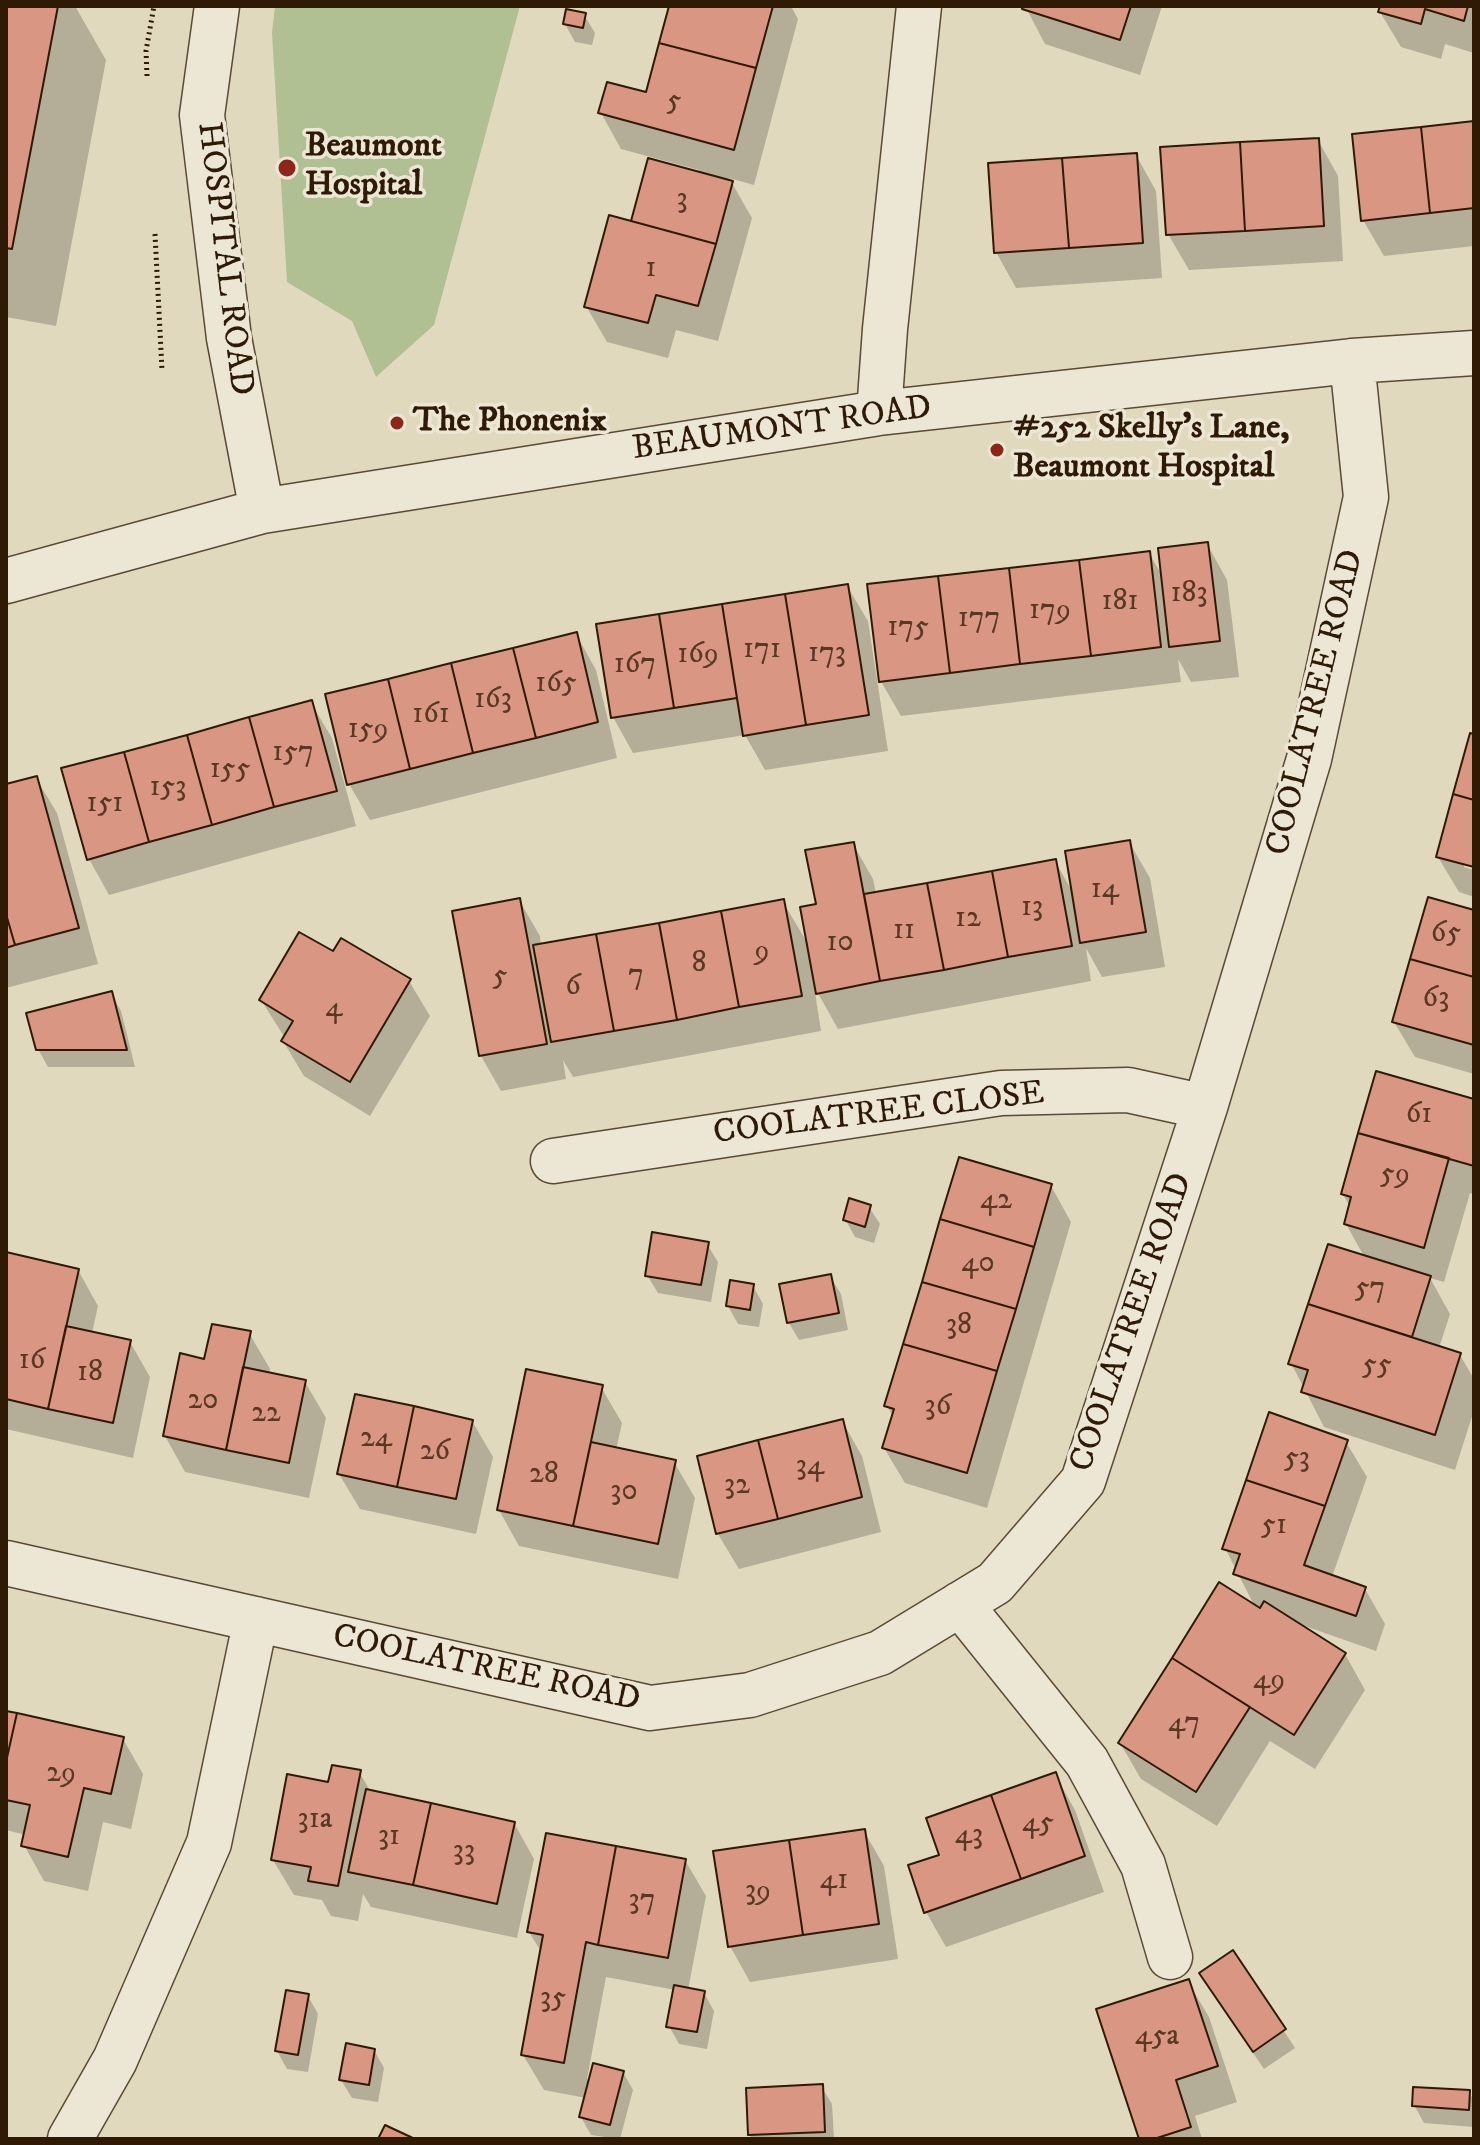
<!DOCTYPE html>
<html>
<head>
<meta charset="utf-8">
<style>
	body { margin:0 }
	#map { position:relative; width:1480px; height:2145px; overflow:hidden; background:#e1d9be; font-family:"IM FELL DW Pica",serif }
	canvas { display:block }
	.frame { position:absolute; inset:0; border:8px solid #2e1a05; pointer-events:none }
</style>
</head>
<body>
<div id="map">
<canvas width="1480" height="2145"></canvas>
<div class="frame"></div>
</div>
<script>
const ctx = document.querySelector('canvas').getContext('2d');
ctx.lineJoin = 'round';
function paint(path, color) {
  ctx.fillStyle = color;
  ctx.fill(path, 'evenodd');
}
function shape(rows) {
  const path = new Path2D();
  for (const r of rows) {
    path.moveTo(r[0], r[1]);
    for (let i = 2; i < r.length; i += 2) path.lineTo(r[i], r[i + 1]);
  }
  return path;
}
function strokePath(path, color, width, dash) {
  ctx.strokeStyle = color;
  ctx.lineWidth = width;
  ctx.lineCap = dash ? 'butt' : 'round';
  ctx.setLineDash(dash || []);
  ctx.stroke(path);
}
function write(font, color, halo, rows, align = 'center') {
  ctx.font = font + ' "IM FELL DW Pica",serif';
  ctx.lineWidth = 7;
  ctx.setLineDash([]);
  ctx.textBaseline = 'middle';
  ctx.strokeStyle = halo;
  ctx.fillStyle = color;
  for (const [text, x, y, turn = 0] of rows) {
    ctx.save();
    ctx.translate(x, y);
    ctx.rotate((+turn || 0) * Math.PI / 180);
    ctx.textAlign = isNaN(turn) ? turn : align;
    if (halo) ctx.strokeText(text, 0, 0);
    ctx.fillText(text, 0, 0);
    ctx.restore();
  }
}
const green = shape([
	[275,6,520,6,434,325,376,377,352,321,287,282,272,33]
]);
const shadow = shape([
	[6,6,75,6,106,60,56,326,6,317],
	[671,6,791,6,798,19,754,185,729,178,752,218,718,341,676,330,668,358,607,342,586,306,632,223,698,174,699,170,621,149,601,113,647,95],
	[1025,6,1162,6,1140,75,1045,44],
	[1382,6,1474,6,1474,53,1445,44,1441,59,1401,47,1380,12],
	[584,15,595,33,592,45,575,42,565,24],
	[1474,123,1474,246,1384,256,1363,220],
	[1318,140,1338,176,1343,261,1189,270,1168,234],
	[1136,155,1156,191,1162,278,1016,288,996,252],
	[1207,544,1227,580,1239,677,1191,682,1178,659,1181,682,901,716,879,678,1149,553,1163,577],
	[847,586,868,621,888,751,765,770,745,735,633,753,613,717],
	[576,634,596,670,617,758,370,820,349,784],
	[311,703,332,738,356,826,109,895,89,859],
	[1474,736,1474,865,1464,863,1464,867,1474,870,1474,897,1459,892,1438,857],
	[36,778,57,813,98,964,6,988,6,786],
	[1129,842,1150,878,1165,967,1102,977,1086,948,1091,981,838,1029,814,986,821,1031,573,1077,563,1060,566,1079,501,1091,481,1056,454,913,519,900,540,936,541,946,783,902,808,944,818,906,853,844,873,879,876,894,1055,861,1073,893],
	[1474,912,1474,1074,1415,1057,1394,1022],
	[334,954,409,981,430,1016,370,1116,304,1076,283,1041,285,1038,261,1000],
	[111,993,121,1011,135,1067,48,1067,38,1049],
	[1474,1101,1474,1194,1470,1193,1444,1282,1430,1278,1450,1314,1439,1348,1460,1355,1474,1379,1474,1410,1455,1470,1324,1427,1291,1363,1329,1246,1365,1258,1346,1224,1350,1207,1343,1194],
	[1051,1186,1071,1222,987,1508,905,1483,884,1448,894,1418,887,1406],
	[869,1207,880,1224,874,1243,855,1237,845,1219],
	[707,1244,718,1262,711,1302,658,1293,647,1275],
	[6,1254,78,1270,98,1306,92,1333,130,1342,150,1377,133,1458,6,1429],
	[830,1276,841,1294,848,1330,799,1340,789,1323,782,1285],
	[753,1286,763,1304,759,1327,738,1324,728,1306],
	[249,1333,270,1369,269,1374,305,1382,326,1418,309,1498,185,1472,165,1436,206,1361],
	[601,1387,622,1423,616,1450,674,1462,695,1498,678,1579,519,1546,499,1510],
	[472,1421,493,1457,476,1534,360,1509,339,1474],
	[842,1421,862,1456,881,1532,739,1569,718,1534,699,1458],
	[1346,1442,1367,1477,1332,1577,1365,1589,1385,1624,1376,1651,1302,1625,1345,1654,1365,1690,1315,1769,1270,1741,1217,1826,1141,1779,1120,1743,1255,1607,1225,1548],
	[6,1713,123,1739,143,1774,131,1829,103,1822,88,1891,44,1881,24,1845,26,1835,6,1830],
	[359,1772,371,1792,514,1823,534,1859,517,1938,371,1907,363,1894,358,1921,331,1916,322,1900,294,1895,273,1860,329,1784],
	[1055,1775,1075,1810,1104,1892,946,1947,926,1912,942,1856],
	[864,1831,884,1866,898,1959,750,1982,730,1946],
	[685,1860,706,1896,688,1990,704,1993,714,2011,707,2049,679,2044,669,2026,675,1990,606,1977,587,2079,623,2072,633,2090,620,2139,591,2135,581,2117,586,2098,544,2090,523,2055,542,1953,529,1932],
	[1233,1953,1295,2048,1264,2069,1212,1992],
	[1188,1982,1209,2017,1237,2102,1195,2116,1202,2139,1141,2139],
	[308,1996,318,2014,308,2072,287,2069,277,2051],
	[374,2050,384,2068,378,2102,352,2098,341,2080],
	[821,2086,832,2104,834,2139,752,2139,750,2135],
	[1469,2092,1474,2101,1474,2127,1424,2123,1414,2105]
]);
const building = shape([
	[6,6,58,6,12,249,6,248,6,6],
	[669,6,773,6,756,68,659,43,669,6],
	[1023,6,1131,6,1120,40,1022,9,1023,6],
	[1380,6,1468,6,1464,21,1425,9,1421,24,1378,12,1380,6],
	[566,9,586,13,583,28,563,24,566,9],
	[659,43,756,68,734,150,598,113,607,82,646,92,659,43],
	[1474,121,1474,208,1430,213,1421,127,1474,121],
	[1421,127,1430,213,1361,221,1352,134,1421,127],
	[1319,138,1324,226,1245,231,1240,142,1319,138],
	[1240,142,1245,231,1166,235,1160,147,1240,142],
	[1137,153,1143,243,1069,248,1062,158,1137,153],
	[648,158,733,181,716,244,631,221,648,158],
	[1062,158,1069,248,994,253,988,163,1062,158],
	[609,215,716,244,698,306,656,295,648,323,584,307,609,215],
	[1208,542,1220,641,1169,647,1158,548,1208,542],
	[1150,551,1161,647,1091,656,1079,560,1150,551],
	[1079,560,1091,656,1020,664,1009,568,1079,560],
	[1009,568,1020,664,950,673,938,576,1009,568],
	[938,576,950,673,879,682,867,584,938,576],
	[848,584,869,715,806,725,785,594,848,584],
	[785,594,806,725,743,736,722,604,785,594],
	[722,604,737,698,674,708,659,614,722,604],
	[659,614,674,708,611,718,596,624,659,614],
	[577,632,598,722,536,738,513,648,577,632],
	[513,648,536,738,473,753,451,663,513,648],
	[451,663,473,753,410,769,388,679,451,663],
	[388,679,410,769,347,785,325,694,388,679],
	[312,700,337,791,274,807,249,717,312,700],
	[249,717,274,807,212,825,187,735,249,717],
	[1470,733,1474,734,1474,800,1453,794,1470,733],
	[187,735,212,825,149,842,124,752,187,735],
	[124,752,149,842,87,860,61,768,124,752],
	[37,776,79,928,15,945,6,914,6,784,37,776],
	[1453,794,1474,800,1474,867,1436,857,1453,794],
	[1130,840,1146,932,1080,943,1065,851,1130,840],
	[854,842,880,981,816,994,800,907,816,904,805,850,854,842],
	[1056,859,1072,946,1008,957,992,871,1056,859],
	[992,871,1008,957,944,970,927,883,992,871],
	[927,883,944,970,880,981,864,894,927,883],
	[1428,897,1474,910,1474,977,1410,959,1428,897],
	[520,898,547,1044,479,1056,452,911,520,898],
	[784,899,802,996,739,1007,721,911,784,899],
	[721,911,739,1007,677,1020,659,923,721,911],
	[6,914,15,945,6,948,6,914],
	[659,923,677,1020,614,1031,596,934,659,923],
	[299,932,333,951,341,938,411,979,350,1082,281,1041,293,1021,259,1000,299,932],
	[596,934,614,1031,551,1042,533,945,596,934],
	[1410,959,1474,977,1474,1045,1392,1022,1410,959],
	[112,991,127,1050,36,1050,26,1013,112,991],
	[1376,1071,1474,1099,1474,1166,1358,1133,1376,1071],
	[1358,1133,1449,1158,1424,1248,1344,1224,1351,1197,1341,1194,1358,1133],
	[959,1157,1052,1184,1034,1247,940,1219,959,1157],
	[849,1198,871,1205,865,1227,843,1220,849,1198],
	[940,1219,1034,1247,1016,1309,922,1282,940,1219],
	[652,1232,709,1242,701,1285,645,1276,652,1232],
	[1328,1244,1431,1276,1412,1337,1308,1304,1328,1244],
	[6,1252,79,1269,48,1409,6,1399,6,1252],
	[831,1274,839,1313,787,1323,779,1284,831,1274],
	[730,1280,754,1284,750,1310,726,1306,730,1280],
	[922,1282,1016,1309,997,1371,903,1344,922,1282],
	[1308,1304,1461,1353,1435,1435,1301,1392,1308,1370,1288,1364,1308,1304],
	[212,1324,251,1331,226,1450,163,1436,180,1353,204,1359,212,1324],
	[66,1326,131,1340,113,1423,48,1409,66,1326],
	[903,1344,997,1371,967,1473,882,1448,894,1409,884,1406,903,1344],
	[243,1367,306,1380,289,1463,226,1450,243,1367],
	[526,1369,603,1385,573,1526,497,1510,526,1369],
	[355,1394,414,1406,397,1487,337,1474,355,1394],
	[414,1406,473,1420,456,1499,397,1487,414,1406],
	[1269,1412,1348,1440,1325,1506,1246,1480,1269,1412],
	[843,1419,862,1497,778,1519,758,1440,843,1419],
	[758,1440,778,1519,716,1534,697,1456,758,1440],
	[591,1442,676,1460,658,1544,573,1526,591,1442],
	[1246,1480,1325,1506,1304,1565,1366,1587,1356,1616,1233,1574,1240,1554,1222,1549,1246,1480],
	[1219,1582,1260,1608,1264,1601,1346,1653,1294,1735,1172,1658,1219,1582],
	[1172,1658,1250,1707,1196,1792,1118,1743,1172,1658],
	[6,1711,17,1713,6,1762,6,1711],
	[17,1713,124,1737,111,1794,84,1788,68,1857,21,1846,30,1805,6,1800,6,1762,17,1713],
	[332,1765,361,1770,338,1886,308,1881,311,1867,271,1860,287,1774,328,1782,332,1765],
	[1056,1772,1085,1856,1021,1879,991,1795,1056,1772],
	[366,1789,431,1803,413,1885,348,1872,366,1789],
	[991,1795,1021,1879,924,1913,908,1865,939,1855,926,1818,991,1795],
	[431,1803,515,1822,497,1904,413,1885,431,1803],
	[865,1829,879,1924,803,1935,789,1840,865,1829],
	[546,1833,616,1846,598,1945,586,1942,564,2063,521,2055,543,1935,527,1932,546,1833],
	[789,1840,803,1935,728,1947,713,1851,789,1840],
	[616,1846,686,1859,668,1958,598,1945,616,1846],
	[1233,1950,1286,2029,1253,2052,1199,1973,1233,1950],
	[1189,1979,1218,2066,1176,2080,1191,2127,1154,2139,1139,2139,1096,2009,1189,1979],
	[674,1985,705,1991,697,2032,666,2027,674,1985],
	[286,1990,309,1994,298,2055,275,2051,286,1990],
	[346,2043,375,2049,369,2085,339,2080,346,2043],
	[593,2063,624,2071,610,2125,579,2117,593,2063],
	[823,2084,825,2132,748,2135,746,2088,823,2084],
	[1413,2087,1470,2090,1469,2110,1412,2106,1413,2087],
	[385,2125,415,2139,378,2139,385,2125]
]);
const path = shape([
	[147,76,146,51,154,6],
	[155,234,162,370]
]);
const minor = shape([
	[217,6,202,115,229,338,262,511],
	[879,413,885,329,919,6],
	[6,581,262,511,879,413,1352,361,1474,353],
	[553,1161,1001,1093,1128,1090,1205,1107],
	[6,1563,650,1708,750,1695,880,1653,995,1583,1083,1481,1205,1107,1309,759,1366,497,1352,361],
	[960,1604,1087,1762,1143,1865,1170,1957],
	[70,2139,115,2060,209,1843,256,1619]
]);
const markers = [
	[287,168,10,"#8f2418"],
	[397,423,8,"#8f2418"],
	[997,450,8,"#8f2418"]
];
const numberNames = [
	["5",674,103],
	["3",682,201],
	["1",651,270],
	["183",1189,595],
	["181",1120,603],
	["179",1050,612],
	["177",979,620],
	["175",908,629],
	["171",762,651],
	["173",827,655],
	["169",698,656],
	["167",635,666],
	["165",556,685],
	["163",493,701],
	["161",431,716],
	["159",368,731],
	["157",293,754],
	["155",230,771],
	["153",168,789],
	["151",105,805],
	["14",1105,891],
	["13",1032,909],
	["12",968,920],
	["11",904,932],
	["65",1446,935],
	["10",840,944],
	["9",762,953],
	["8",699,965],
	["7",636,977],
	["5",500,978],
	["6",573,988],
	["63",1436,1000],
	["4",334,1010],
	["61",1419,1116],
	["59",1395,1176],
	["42",996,1202],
	["40",978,1265],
	["57",1370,1290],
	["38",959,1327],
	["16",32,1362],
	["55",1377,1367],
	["18",90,1374],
	["20",203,1402],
	["36",938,1408],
	["22",266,1415],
	["24",376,1440],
	["26",435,1453],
	["53",1297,1460],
	["34",810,1468],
	["28",544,1476],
	["32",737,1487],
	["30",624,1493],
	["51",1274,1527],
	["49",1269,1682],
	["47",1184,1725],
	["29",61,1775],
	["31a",315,1821],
	["45",1038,1825],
	["43",969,1837],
	["31",389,1838],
	["33",464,1853],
	["41",834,1882],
	["39",758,1893],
	["37",642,1902],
	["35",553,2000],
	["45a",1157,2038]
];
const poiNames = [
	["Beaumont",305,148],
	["Hospital",305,187],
	["The Phonenix",413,423],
	["#252 Skelly's Lane,",1013,430],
	["Beaumont Hospital",1013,469]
];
const streetNames = [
	["HOSPITAL ROAD",223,259,83],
	["BEAUMONT ROAD",782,430,-8],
	["COOLATREE ROAD",1317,703,-76],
	["COOLATREE CLOSE",879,1115,-7],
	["COOLATREE ROAD",1133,1323,-71],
	["COOLATREE ROAD",486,1670,12]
];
paint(green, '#b1c093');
paint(shadow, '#0003');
paint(building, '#d99783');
strokePath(building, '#2e1a05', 2);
strokePath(minor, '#5b4a33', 47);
strokePath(path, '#2e1a05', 5, [2, 4]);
strokePath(minor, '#ece6d5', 44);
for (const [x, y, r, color] of markers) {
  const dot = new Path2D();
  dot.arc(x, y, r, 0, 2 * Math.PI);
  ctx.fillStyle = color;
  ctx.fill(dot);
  strokePath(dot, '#ece6d5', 3);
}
write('30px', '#593924', null, numberNames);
write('bold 34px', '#2e1a05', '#ece6d5', poiNames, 'left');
write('34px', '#2e1a05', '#ece6d5', streetNames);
</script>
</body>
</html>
